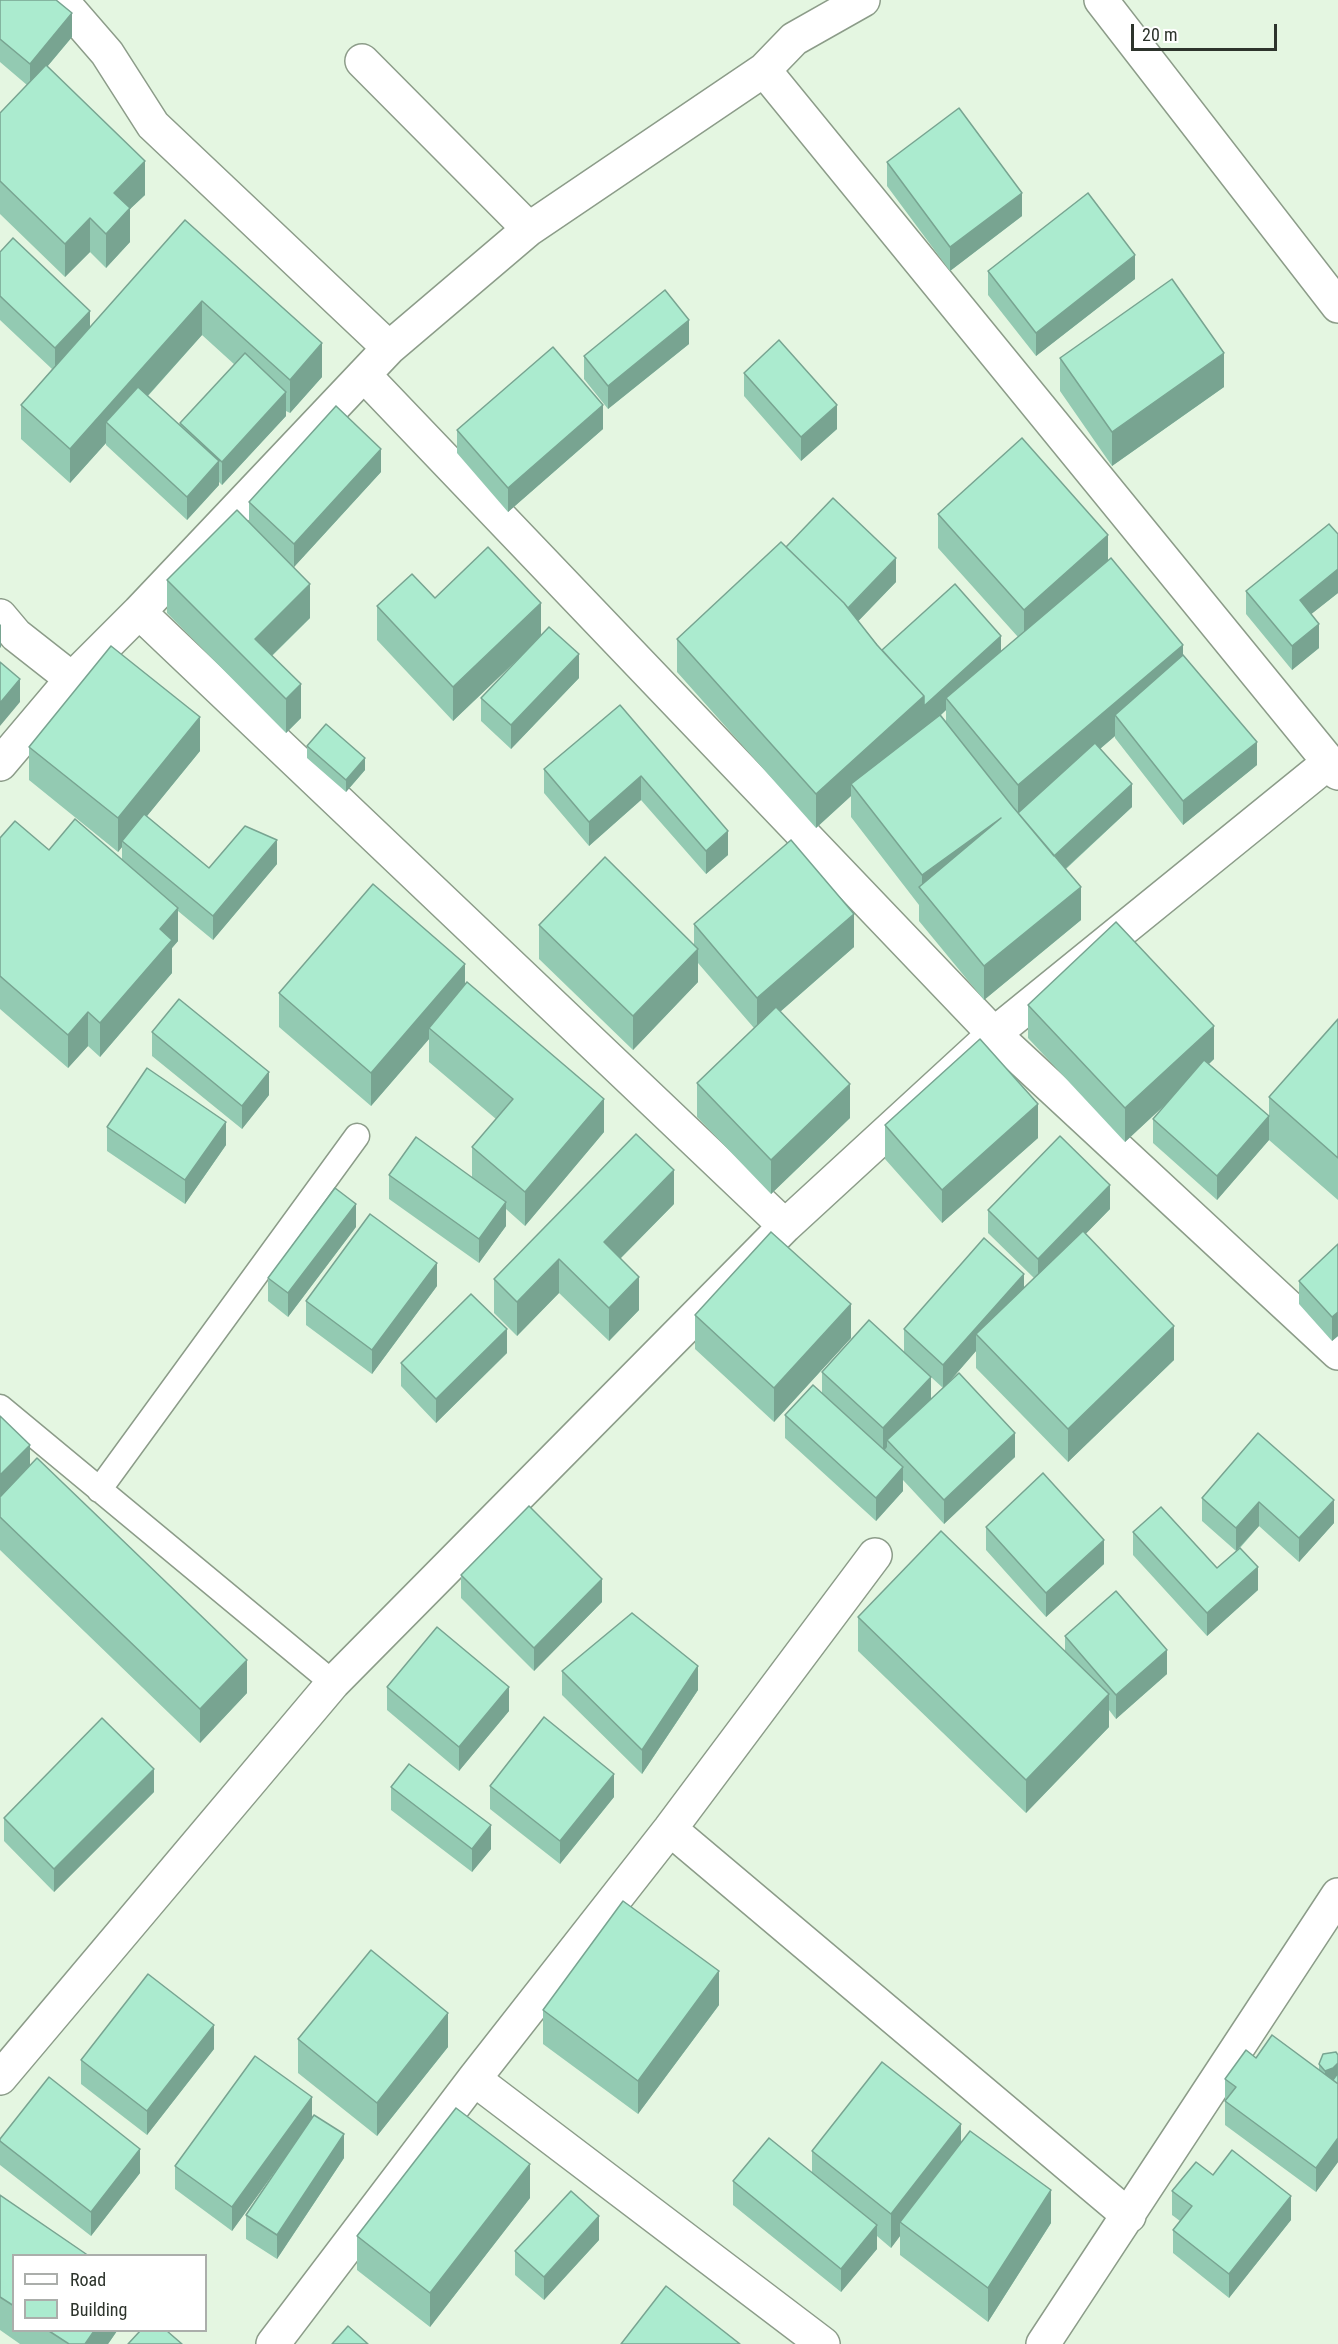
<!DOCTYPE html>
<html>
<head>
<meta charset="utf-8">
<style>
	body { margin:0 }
	#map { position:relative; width:1338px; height:2344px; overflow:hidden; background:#e4f6e1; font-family:"Roboto Condensed",sans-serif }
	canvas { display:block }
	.legend { position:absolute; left:12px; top:2254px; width:195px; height:78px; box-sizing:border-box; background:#fff; border:2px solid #abaeab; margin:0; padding:8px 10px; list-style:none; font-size:18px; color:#2d342c }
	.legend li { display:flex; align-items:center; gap:12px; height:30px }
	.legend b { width:30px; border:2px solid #abaeab }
	.scale { position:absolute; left:1131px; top:24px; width:146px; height:27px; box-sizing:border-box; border:3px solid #2d342c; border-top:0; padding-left:8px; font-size:18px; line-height:21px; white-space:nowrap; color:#2d342c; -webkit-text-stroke:4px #fff; paint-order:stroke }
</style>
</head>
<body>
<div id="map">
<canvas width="1338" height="2344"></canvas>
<ul class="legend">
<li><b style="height:8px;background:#fff"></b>Road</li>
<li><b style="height:16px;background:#abebcf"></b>Building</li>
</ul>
<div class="scale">20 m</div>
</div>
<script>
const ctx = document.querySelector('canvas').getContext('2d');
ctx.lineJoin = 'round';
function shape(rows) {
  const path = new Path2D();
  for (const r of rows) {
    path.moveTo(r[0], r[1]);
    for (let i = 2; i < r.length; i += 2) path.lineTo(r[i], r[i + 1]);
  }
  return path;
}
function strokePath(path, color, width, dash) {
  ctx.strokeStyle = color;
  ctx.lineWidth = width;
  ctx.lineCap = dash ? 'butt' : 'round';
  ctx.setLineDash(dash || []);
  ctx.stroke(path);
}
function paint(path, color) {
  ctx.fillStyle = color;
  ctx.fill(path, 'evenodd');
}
const lane = shape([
	[0,1407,333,1683],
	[99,1490,357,1136]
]);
const street = shape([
	[61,0,107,53,153,125,389,348],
	[1101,0,1338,306],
	[362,61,529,229],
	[764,70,1338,773],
	[364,375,994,1034,1338,1353],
	[139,612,785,1226],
	[0,616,16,635,72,679],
	[0,764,72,679,139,612,389,348,529,229,764,70,794,39,863,0],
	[670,1829,1129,2216],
	[0,2078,333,1683,785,1226,994,1034,1328,763],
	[474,2079,823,2344],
	[273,2344,474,2079,670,1829,875,1555],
	[1043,2344,1338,1895]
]);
const wall = shape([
	[0,0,72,37,47,67,145,195,130,209,130,242,106,268,90,252,65,277,0,214,0,113,27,85,0,62],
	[887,162,1022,216,950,271,887,186],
	[185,220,322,377,290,413,286,411,286,416,222,485,219,482,219,485,187,520,106,445,106,443,70,483,21,439,21,405,52,369,0,320,0,252,90,327],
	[202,335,235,365,180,423,180,426,148,396],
	[988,271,1135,279,1036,356,988,295],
	[689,344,608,409,584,379,584,356],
	[1060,358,1224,387,1112,466,1060,391],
	[744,373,837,429,801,461,744,396],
	[603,429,508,512,457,453,457,430],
	[381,472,294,567,310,618,272,656,301,718,286,733,167,613,167,580,249,522,249,502],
	[938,514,1108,560,1183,655,1257,765,1183,825,1115,738,1115,736,1100,749,1132,807,1066,869,1081,920,984,1000,919,921,919,905,851,817,851,796,816,828,677,672,677,639,786,547,896,582,858,621,882,650,1001,651,1018,637,938,548],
	[946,710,946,721,941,715],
	[1338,534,1338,593,1311,614,1319,648,1292,670,1246,614,1246,591],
	[435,598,541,635,579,678,511,749,481,721,481,698,523,654,453,721,377,640,377,606],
	[620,705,728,855,706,874,641,800,589,846,544,793,544,769],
	[307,746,365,770,346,792,307,758],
	[29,747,200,751,147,816,209,868,277,864,213,940,178,911,178,941,172,948,172,973,100,1057,88,1046,68,1068,0,1009,0,838,49,850,122,859,122,847,118,852,29,780],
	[694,924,854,947,780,1012,850,1118,771,1194,697,1117,697,1083,754,1028,698,963,698,982,633,1050,539,959,539,925,694,944],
	[465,985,604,1132,525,1226,506,1209,506,1226,479,1263,389,1199,389,1175,472,1178,472,1147,496,1119,429,1062,429,1039,371,1106,279,1027,279,993],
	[1028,1005,1214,1059,1209,1064,1269,1116,1269,1097,1338,1019,1338,1200,1269,1140,1217,1200,1153,1143,1153,1119,1168,1102,1125,1142,1028,1038],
	[152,1032,269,1095,242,1129,152,1056],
	[885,1125,1038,1138,942,1223,885,1159],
	[107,1127,226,1145,185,1204,107,1151],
	[674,1204,621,1258,639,1310,609,1341,559,1293,517,1336,494,1313,494,1279],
	[1110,1209,1085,1234,1174,1360,1068,1462,976,1368,976,1351,950,1381,1015,1457,944,1524,903,1480,903,1491,876,1521,785,1438,785,1415,822,1394,822,1372,904,1352,904,1329,1024,1288,1034,1278,988,1233,988,1210],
	[931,1377,943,1388,931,1399],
	[356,1227,288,1317,268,1301,268,1278],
	[1338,1244,1338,1336,1332,1341,1299,1304,1299,1281],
	[437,1286,372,1374,306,1325,306,1301],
	[695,1315,851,1338,774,1422,695,1349],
	[507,1353,436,1423,401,1386,401,1363],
	[0,1416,30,1466,247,1693,200,1743,0,1550],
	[1258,1433,1334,1523,1299,1562,1259,1526,1240,1548,1258,1590,1207,1636,1133,1555,1133,1532,1217,1568,1236,1551,1202,1521,1202,1498],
	[986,1527,1104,1564,1046,1617,986,1550],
	[461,1575,602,1602,534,1671,461,1598],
	[858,1617,1065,1651,1065,1636,1167,1674,1116,1719,1109,1710,1109,1727,1026,1813,858,1651],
	[562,1671,698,1690,642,1774,562,1695],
	[387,1687,509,1711,459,1771,387,1710],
	[490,1786,614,1797,560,1864,490,1809],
	[391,1787,491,1849,472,1872,391,1810],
	[154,1792,54,1892,4,1841,4,1818],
	[719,2005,638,2114,543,2044,543,2010],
	[298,2039,448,2047,377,2136,298,2073],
	[214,2049,147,2135,81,2084,81,2060],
	[1338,2055,1338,2162,1316,2192,1225,2125,1225,2079,1256,2058,1319,2070,1319,2064],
	[312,2117,344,2158,277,2259,246,2239,246,2215,284,2159,232,2231,175,2189,175,2166],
	[0,2139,140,2173,91,2236,0,2165],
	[961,2143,1051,2223,988,2322,900,2255,900,2236,891,2248,877,2236,877,2249,841,2292,733,2205,733,2181,812,2173,812,2151],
	[1213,2175,1291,2220,1229,2298,1173,2253,1173,2230,1180,2221,1172,2215,1172,2191],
	[0,2195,14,2256,14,2331,117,2331,108,2344,20,2344,0,2330],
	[530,2198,430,2327,357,2270,357,2236],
	[599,2240,544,2300,515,2275,515,2251]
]);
const shadedWall = shape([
	[72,13,72,37,30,87,30,64],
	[145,161,145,195,130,209,130,242,106,268,106,234,114,193],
	[1022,193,1022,216,950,271,950,247],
	[90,218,90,252,65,277,65,244],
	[1135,255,1135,279,1036,356,1036,333],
	[202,301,202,335,116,431,106,422,106,443,70,483,70,449],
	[90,311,90,334,55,372,55,348],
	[689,320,689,344,608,409,608,386],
	[322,343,322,377,290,413,290,380],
	[1224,353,1224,387,1112,466,1112,432],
	[286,392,286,416,222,485,222,462],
	[603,405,603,429,508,512,508,488],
	[837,405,837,429,801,461,801,437],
	[381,449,381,472,294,567,294,544],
	[219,461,219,485,187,520,187,497],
	[1108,535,1108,568,1024,644,1024,610],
	[896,558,896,582,844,636,844,613],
	[1338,569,1338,593,1300,623,1300,600],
	[310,584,310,618,257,670,255,639],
	[541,603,541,637,453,721,453,687],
	[1,624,1,647,0,648,0,625],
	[1319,624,1319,648,1292,670,1292,646],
	[1001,636,1001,659,946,698,946,710,857,791,851,784,851,796,816,828,816,794,924,696],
	[1183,645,1183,678,1115,715,1115,736,1018,819,1018,785],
	[579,654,579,678,511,749,511,725],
	[20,679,20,702,0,726,0,703],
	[301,684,301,718,286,733,286,699],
	[200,717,200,751,125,843,122,841,122,847,118,852,118,818],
	[1257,742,1257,765,1183,825,1183,801],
	[365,758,365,770,346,792,346,780],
	[641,776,641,800,589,846,589,822],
	[1132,784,1132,807,1051,882,1051,859],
	[1001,818,922,891,922,875],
	[728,831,728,855,706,874,706,851],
	[277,840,277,864,213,940,213,916],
	[1081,887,1081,920,984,1000,984,966],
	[178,908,178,941,172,948,172,973,100,1057,100,1023,160,929],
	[854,914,854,947,757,1032,757,998],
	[698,949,698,982,633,1050,633,1016],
	[465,964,465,997,429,1028,429,1039,371,1106,371,1073],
	[88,1012,88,1046,68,1068,68,1035],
	[1214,1026,1214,1059,1125,1142,1125,1108],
	[269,1072,269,1095,242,1129,242,1106],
	[850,1084,850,1118,771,1194,771,1160],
	[604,1099,604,1132,525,1226,525,1192],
	[1038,1104,1038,1138,942,1223,942,1190],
	[1269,1116,1269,1140,1217,1200,1217,1176],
	[226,1122,226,1145,185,1204,185,1180],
	[674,1170,674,1204,604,1275,604,1242],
	[1110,1185,1110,1209,1038,1283,1038,1259],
	[506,1202,506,1226,479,1263,479,1239],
	[356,1204,356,1227,288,1317,288,1293],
	[559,1259,559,1293,517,1336,517,1302],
	[437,1263,437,1286,372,1374,372,1350],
	[1024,1274,1024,1297,976,1334,976,1351,943,1389,943,1365],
	[639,1277,639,1310,609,1341,609,1308],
	[851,1304,851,1338,774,1422,774,1388],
	[1338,1312,1338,1336,1332,1341,1332,1317],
	[1174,1326,1174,1360,1068,1462,1068,1429],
	[507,1329,507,1353,436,1423,436,1399],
	[931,1377,931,1400,887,1440,887,1447,883,1452,883,1428],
	[1015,1433,1015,1457,944,1524,944,1500],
	[30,1445,30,1479,0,1509,0,1475],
	[903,1467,903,1491,876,1521,876,1498],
	[1334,1500,1334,1523,1299,1562,1299,1538],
	[1259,1502,1259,1526,1236,1551,1236,1528],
	[1104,1540,1104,1564,1046,1617,1046,1593],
	[1258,1567,1258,1590,1207,1636,1207,1613],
	[602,1579,602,1602,534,1671,534,1648],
	[1167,1650,1167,1674,1116,1719,1116,1695],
	[247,1660,247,1693,200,1743,200,1709],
	[698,1666,698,1690,642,1774,642,1750],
	[509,1687,509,1711,459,1771,459,1747],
	[1109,1694,1109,1727,1026,1813,1026,1780],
	[154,1769,154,1792,54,1892,54,1869],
	[614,1774,614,1797,560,1864,560,1841],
	[491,1825,491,1849,472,1872,472,1849],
	[719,1971,719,2005,638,2114,638,2081],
	[448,2013,448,2047,377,2136,377,2103],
	[214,2025,214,2049,147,2135,147,2111],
	[1338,2063,1338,2075,1333,2080,1325,2083,1325,2071],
	[312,2097,312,2120,232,2231,232,2207],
	[961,2124,961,2158,900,2222,900,2236,891,2248,891,2214],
	[344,2134,344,2158,277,2259,277,2235],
	[1338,2138,1338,2162,1316,2192,1316,2168],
	[140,2149,140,2173,91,2236,91,2212],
	[530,2164,530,2198,430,2327,430,2293],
	[1051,2190,1051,2223,988,2322,988,2288],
	[1291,2196,1291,2220,1229,2298,1229,2274],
	[599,2216,599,2240,544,2300,544,2277],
	[877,2225,877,2249,841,2292,841,2269],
	[94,2331,117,2331,108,2344,85,2344]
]);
const building = shape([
	[0,0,56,0,72,13,30,64,0,39,0,0],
	[46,65,145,161,114,193,130,208,106,234,90,218,65,244,0,181,0,113,46,65],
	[959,108,1022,193,950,247,887,162,959,108],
	[1088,193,1135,255,1036,333,988,271,1088,193],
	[185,220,322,343,290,380,202,301,70,449,21,405,185,220],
	[13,238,90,311,55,348,0,296,0,252,13,238],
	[1172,279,1224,353,1112,432,1060,358,1172,279],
	[665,290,689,320,608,386,584,356,665,290],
	[779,340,837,405,801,437,744,373,779,340],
	[553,347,603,405,508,488,457,430,553,347],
	[245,353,286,392,222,462,180,423,245,353],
	[138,387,219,461,187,497,106,422,138,387],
	[336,406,381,449,294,544,249,502,336,406],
	[1022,438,1108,535,1024,610,938,514,1022,438],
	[833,498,896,558,848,608,844,603,786,547,833,498],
	[237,510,310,584,255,639,301,684,286,699,167,580,237,510],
	[1329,524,1338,534,1338,569,1300,600,1319,624,1292,646,1246,591,1329,524],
	[781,542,844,603,877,645,924,696,816,794,677,639,781,542],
	[488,547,541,603,453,687,377,606,412,574,435,598,488,547],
	[1111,558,1183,645,1018,785,946,698,1111,558],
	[955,584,1001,636,924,706,924,696,882,650,955,584],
	[549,627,579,654,511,725,481,698,549,627],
	[111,646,200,717,118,818,29,747,111,646],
	[1183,655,1257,742,1183,801,1115,715,1183,655],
	[0,662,20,679,0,703,0,662],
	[620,705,728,831,706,851,641,776,589,822,544,769,620,705],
	[940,715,1013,807,1081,887,984,966,919,887,1001,818,922,875,851,784,940,715],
	[326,724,365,758,346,780,307,746,326,724],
	[1095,743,1132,784,1054,856,1018,813,1095,743],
	[144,814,209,868,245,826,277,840,213,916,122,841,144,814],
	[75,819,178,908,160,929,172,940,100,1023,88,1012,68,1035,0,976,0,838,15,821,49,850,75,819],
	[791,840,854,914,757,998,694,924,791,840],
	[605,857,698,949,633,1016,539,925,605,857],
	[373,884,465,964,371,1073,279,993,373,884],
	[1116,922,1214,1026,1125,1108,1028,1005,1116,922],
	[467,982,604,1099,525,1192,472,1147,513,1099,429,1028,467,982],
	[179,999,269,1072,242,1106,152,1032,179,999],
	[776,1007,850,1084,771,1160,697,1083,776,1007],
	[1338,1019,1338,1158,1269,1097,1338,1019],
	[980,1039,1038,1104,942,1190,885,1125,980,1039],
	[1204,1060,1269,1116,1217,1176,1153,1119,1204,1060],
	[147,1068,226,1122,185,1180,107,1127,147,1068],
	[636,1134,674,1170,604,1242,639,1277,609,1308,559,1259,517,1302,494,1279,636,1134],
	[1060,1136,1110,1185,1038,1259,988,1210,1060,1136],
	[416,1137,506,1202,479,1239,389,1175,416,1137],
	[335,1188,356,1204,288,1293,268,1278,335,1188],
	[370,1214,437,1263,372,1350,306,1301,370,1214],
	[1083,1231,1174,1326,1068,1429,976,1334,1083,1231],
	[771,1232,851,1304,774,1388,695,1315,771,1232],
	[984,1238,1024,1274,943,1365,904,1329,984,1238],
	[1338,1244,1338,1312,1332,1317,1299,1281,1338,1244],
	[471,1294,507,1329,436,1399,401,1363,471,1294],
	[869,1320,931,1377,883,1428,822,1372,869,1320],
	[959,1373,1015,1433,944,1500,887,1440,959,1373],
	[813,1385,903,1467,876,1498,785,1415,813,1385],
	[0,1416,30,1445,0,1475,0,1416],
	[1258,1433,1334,1500,1299,1538,1259,1502,1236,1528,1202,1498,1258,1433],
	[37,1458,247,1660,200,1709,0,1517,0,1497,37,1458],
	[1043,1473,1104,1540,1046,1593,986,1527,1043,1473],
	[529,1506,602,1579,534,1648,461,1575,529,1506],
	[1161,1507,1217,1568,1240,1548,1258,1567,1207,1613,1133,1532,1161,1507],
	[941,1531,1109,1694,1026,1780,858,1617,941,1531],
	[1116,1591,1167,1650,1116,1695,1065,1636,1116,1591],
	[632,1613,698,1666,642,1750,562,1671,632,1613],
	[437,1627,509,1687,459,1747,387,1687,437,1627],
	[544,1717,614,1774,560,1841,490,1786,544,1717],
	[102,1718,154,1769,54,1869,4,1818,102,1718],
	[409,1764,491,1825,472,1849,391,1787,409,1764],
	[623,1901,719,1971,638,2081,543,2010,623,1901],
	[371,1950,448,2013,377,2103,298,2039,371,1950],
	[148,1974,214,2025,147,2111,81,2060,148,1974],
	[1272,2035,1338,2084,1338,2138,1316,2168,1225,2101,1236,2087,1225,2079,1246,2050,1256,2058,1272,2035],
	[1336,2052,1338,2055,1338,2063,1333,2068,1325,2071,1319,2064,1323,2054,1336,2052],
	[255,2056,312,2097,232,2207,175,2166,255,2056],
	[882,2062,961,2124,891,2214,812,2151,882,2062],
	[1338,2073,1338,2084,1333,2080,1338,2073],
	[49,2077,140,2149,91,2212,0,2141,0,2139,49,2077],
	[456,2108,530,2164,430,2293,357,2236,456,2108],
	[314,2115,344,2134,277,2235,246,2215,314,2115],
	[970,2131,1051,2190,988,2288,900,2222,970,2131],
	[769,2138,877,2225,841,2269,733,2181,769,2138],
	[1232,2150,1291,2196,1229,2274,1173,2230,1192,2206,1172,2191,1196,2162,1213,2175,1232,2150],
	[571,2191,599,2216,544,2277,515,2251,571,2191],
	[0,2195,89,2256,14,2256,14,2306,0,2297,0,2195],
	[666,2286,740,2344,621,2344,666,2286],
	[348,2326,368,2344,332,2344,348,2326],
	[49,2331,94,2331,85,2344,69,2344,49,2331],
	[140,2331,167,2331,182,2344,128,2344,140,2331]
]);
strokePath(lane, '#8c9c89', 27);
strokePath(street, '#8c9c89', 36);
strokePath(lane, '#fff', 24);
strokePath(street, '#fff', 33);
paint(wall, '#93cab2');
paint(shadedWall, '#78a491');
paint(building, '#abebcf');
strokePath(building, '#78a491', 1.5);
</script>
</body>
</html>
